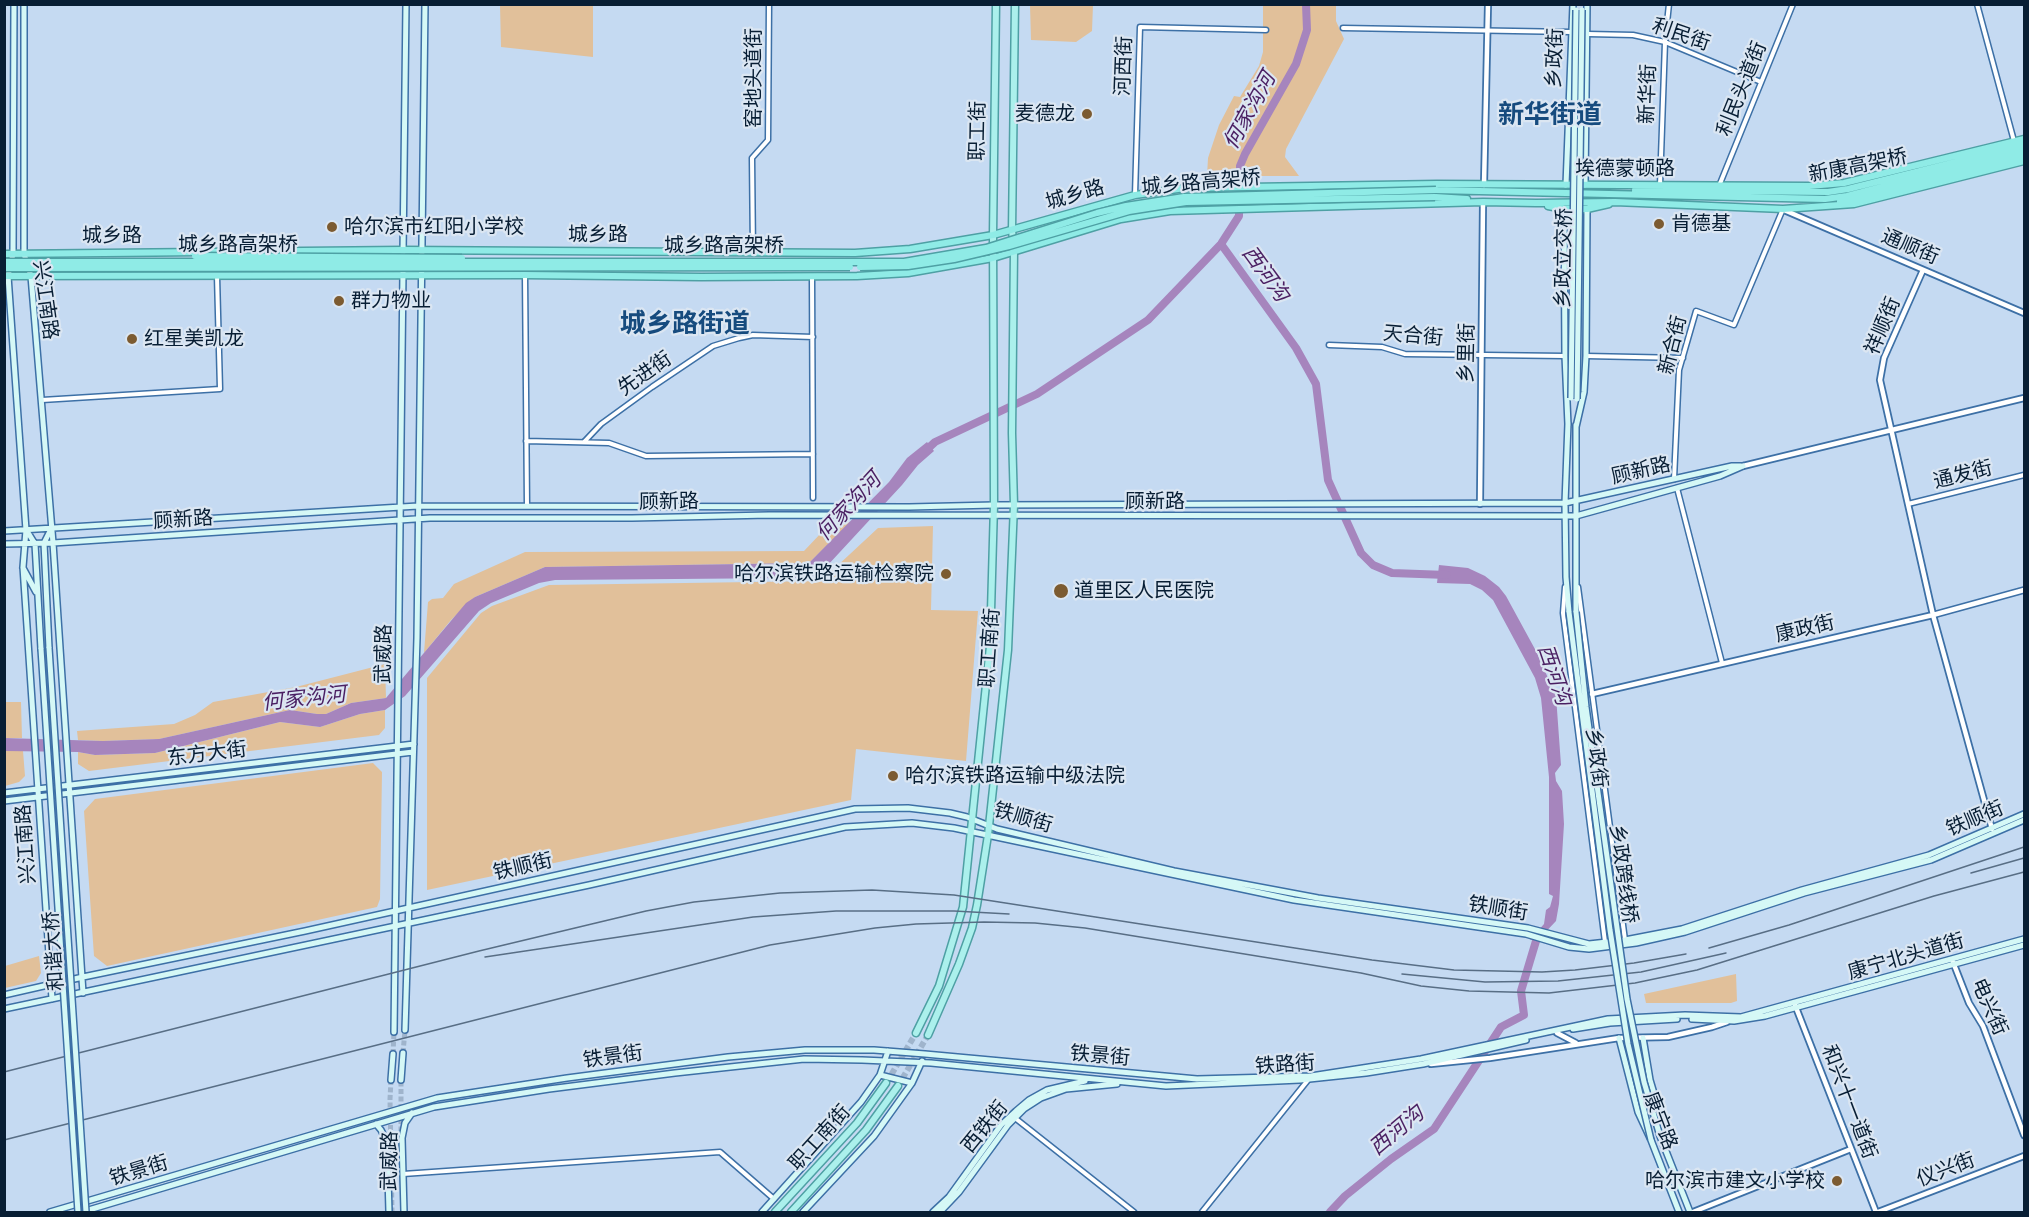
<!DOCTYPE html>
<html>
<head>
<meta charset="utf-8">
<style>
	body { margin:0 }
	#map { position:relative; width:2029px; height:1217px; overflow:hidden; background:#c5daf2; font-family:"Work Sans",sans-serif }
	canvas { display:block }
	.frame { position:absolute; inset:0; border:6px solid #081e34; pointer-events:none }
</style>
</head>
<body>
<div id="map">
<canvas width="2029" height="1217"></canvas>
<div class="frame"></div>
</div>
<script>
const ctx = document.querySelector('canvas').getContext('2d');
ctx.lineJoin = 'round';
function paint(path, color) {
  ctx.fillStyle = color;
  ctx.fill(path, 'evenodd');
}
function shape(rows) {
  const path = new Path2D();
  for (const r of rows) {
    path.moveTo(r[0], r[1]);
    for (let i = 2; i < r.length; i += 2) path.lineTo(r[i], r[i + 1]);
  }
  return path;
}
function strokePath(path, color, width, dash) {
  ctx.strokeStyle = color;
  ctx.lineWidth = width;
  ctx.lineCap = dash ? 'butt' : 'round';
  ctx.setLineDash(dash || []);
  ctx.stroke(path);
}
function write(font, color, halo, rows, align = 'center') {
  ctx.font = font + ' "Work Sans","Noto Sans SC",sans-serif';
  ctx.lineWidth = 4.5;
  ctx.setLineDash([]);
  ctx.textBaseline = 'middle';
  ctx.strokeStyle = halo;
  ctx.fillStyle = color;
  for (const [text, x, y, turn = 0] of rows) {
    ctx.save();
    ctx.translate(x, y);
    ctx.rotate((+turn || 0) * Math.PI / 180);
    ctx.textAlign = isNaN(turn) ? turn : align;
    if (halo) ctx.strokeText(text, 0, 0);
    ctx.fillText(text, 0, 0);
    ctx.restore();
  }
}
const green = shape([
	[500,5,593,5,593,57,501,47],
	[1030,5,1093,5,1092,31,1076,42,1031,40],
	[1263,5,1336,5,1336,21,1344,39,1286,149,1285,157,1299,176,1207,176,1208,158,1219,125,1234,96,1240,97,1259,66,1263,52],
	[851,522,809,563,545,567,475,597,451,620,424,653,428,602,432,599,443,598,454,584,525,552,804,551,822,532,823,526],
	[933,526,931,610,978,611,966,761,856,749,851,800,427,890,427,678,481,613,492,606,549,585,821,581,878,528],
	[385,664,386,698,351,703,326,714,317,714,290,710,159,739,103,741,78,740,77,731,174,724,195,715,213,702,296,687],
	[5,702,21,702,22,738,5,738],
	[385,710,385,728,379,735,89,771,78,764,78,752,95,755,155,753,280,722,320,727,360,714],
	[5,751,23,751,25,776,19,782,5,786],
	[373,763,382,772,380,899,377,907,107,966,94,956,84,811,95,799],
	[39,956,41,973,36,981,5,988,5,966],
	[1736,974,1737,1001,1731,1003,1646,1003,1644,994]
]);
const water = shape([
	[927,442,934,451,918,465,902,485,827,566,813,576,794,578,555,580,539,583,491,603,479,611,405,696,385,710,360,714,320,727,280,722,155,753,95,755,78,752,5,751,4,738,103,741,159,739,290,710,317,714,326,714,351,703,386,698,466,603,475,597,545,567,809,563,889,482,907,458],
	[1439,565,1468,568,1485,576,1499,587,1506,596,1536,651,1556,696,1561,765,1555,773,1556,781,1562,791,1564,824,1559,904,1556,921,1539,939,1530,940,1544,924,1546,910,1550,907,1553,896,1549,894,1549,777,1541,698,1535,678,1493,600,1482,590,1470,584,1437,583]
]);
const river = shape([
	[1221,244,1296,348,1316,384,1328,480,1361,553,1373,565,1392,573,1447,575],
	[922,454,935,442,1037,394,1148,320,1221,244,1239,216,1240,166,1245,154,1296,64,1307,30,1306,4],
	[1330,1212,1345,1196,1391,1159,1434,1129,1501,1027,1524,1015,1521,991,1536,941,1542,932]
]);
const secondaryTunnel = shape([
	[403,1053,405,1030],
	[393,1054,394,1032],
	[391,1080,390,1099,392,1212],
	[401,1139,401,1080]
]);
const primaryTunnel = shape([
	[887,1082,916,1033],
	[898,1086,928,1035]
]);
const minor = shape([
	[1977,4,2014,141],
	[1343,28,1571,32],
	[1588,34,1633,35,1665,42,1761,82],
	[1660,185,1665,42,1669,4],
	[1719,186,1793,4],
	[1135,195,1140,27,1266,30],
	[753,253,752,158,768,140,769,4],
	[525,275,527,506],
	[812,277,813,498],
	[1329,345,1382,347,1405,354,1565,356],
	[1586,356,1683,358],
	[42,400,220,389,217,276],
	[526,441,609,443,646,456,813,454],
	[584,442,601,424,652,387,713,346,739,338,753,335,813,337],
	[1674,479,1679,370,1696,311,1734,325,1783,209],
	[1677,488,1722,663],
	[1908,504,2024,475],
	[1565,587,1563,613,1605,942],
	[1578,587,1625,940],
	[1015,1118,1134,1212],
	[403,1174,720,1152,774,1199],
	[1202,1212,1308,1080]
]);
const tertiary = shape([
	[1484,185,1488,4],
	[1784,210,2024,313],
	[1923,270,1884,358,1880,380,1933,615,1992,829],
	[1743,466,2024,398],
	[1480,504,1483,202],
	[1592,694,1933,615,2024,590],
	[1953,962,1969,1003,1983,1026,2024,1135],
	[1795,1005,1876,1212],
	[1557,1033,1576,1043],
	[1431,1064,1490,1058,1619,1038,1668,1037,1712,1027,1727,1022],
	[1693,1212,1851,1149],
	[1878,1212,2024,1156]
]);
const secondary = shape([
	[14,4,13,254,8,276,26,530,23,567,52,999],
	[24,4,24,254,31,276,53,543,83,993],
	[1566,185,1573,4],
	[1585,185,1587,4],
	[1564,209,1565,356,1568,425],
	[403,253,406,4],
	[1568,423,1565,503,1566,577,1569,612],
	[1576,427,1584,392,1586,356,1587,209],
	[4,531,418,506,909,507,994,505,1565,503,1732,466,1741,466],
	[27,531,35,544,41,649],
	[4,544,53,543,430,518,632,518,769,515,1576,516,1720,476,1743,466],
	[23,568,36,592],
	[1576,612,1576,425],
	[49,648,44,543,50,531],
	[4,793,414,744],
	[4,801,413,752],
	[4,995,83,977,305,931,855,809,908,808,950,813,967,817,997,829,1174,871,1318,898,1528,928,1589,944,1625,940,1682,929,1802,890,1929,855,2024,814],
	[4,1009,589,885,845,827,912,823,954,828,1294,900,1526,934,1569,947,1589,949,1636,943,1685,932,1804,893,1931,860,2024,820],
	[1692,1019,1734,1021,1765,1016,2024,945],
	[1573,1029,1610,1023,1677,1019],
	[405,1030,417,638,425,4],
	[394,1032,403,272],
	[1619,1038,1638,1112,1651,1140,1679,1212],
	[1643,1038,1650,1080,1661,1117,1660,1136,1690,1212],
	[880,1075,912,1083],
	[391,1080,393,1054],
	[401,1080,403,1053],
	[376,1124,381,1130,387,1142,389,1212],
	[50,1212,437,1098,567,1078,728,1057,805,1050,874,1050,925,1054,1197,1079,1311,1076,1421,1059,1608,1019,1685,1015,1741,1017,2024,939],
	[82,1212,434,1107,549,1089,675,1073,804,1059,862,1060,931,1063,1166,1086,1300,1080,1366,1073,1423,1064,1526,1040],
	[404,1212,402,1138,405,1123,412,1113],
	[762,1212,861,1102,880,1075,888,1051],
	[803,1212,874,1136,912,1083,922,1061],
	[933,1212,949,1197,1001,1125,1016,1111,1029,1100,1047,1090,1085,1081],
	[940,1212,959,1192,1008,1125,1024,1109,1041,1098,1066,1089,1117,1084]
]);
const primary = shape([
	[916,1033,939,986,963,907,990,646,994,505,993,235,996,4],
	[928,1035,959,964,972,928,977,905,988,835,1008,650,1014,505,1012,433,1014,251,1012,230,1015,4],
	[775,1212,857,1123,886,1083],
	[791,1212,866,1130,898,1086]
]);
const trunk = shape([
	[1436,190,1825,199,1847,196,2024,150],
	[1635,190,1828,192,1848,189,2024,145],
	[1435,197,1467,199],
	[1840,202,2024,155],
	[1548,206,1564,209,1587,209,1609,204],
	[4,254,403,250,855,253,910,249,993,235,1135,195,1185,188,1437,184,1809,186,1844,183,2024,139],
	[4,276,525,275,701,277,857,276,908,273,993,258,1121,219,1170,211,1483,202,1536,203,1615,202,1783,209,1854,204,2024,161]
]);
const rail = shape([
	[1971,873,2024,858],
	[1709,948,1789,925,2024,847],
	[485,957,753,917,836,911,954,911,1009,914],
	[1402,974,1485,982,1558,981,1641,972,1726,953],
	[4,1072,479,951,646,911,694,902,780,893,872,890,954,895,1372,960,1454,970,1542,972,1575,970,1634,963,1686,954],
	[4,1140,770,945,875,928,916,924,984,922,1035,923,1085,928,1361,973,1421,986,1469,991,1549,993,1635,983,1697,970,1934,896,2024,872]
]);
const secondaryBridge = shape([
	[1571,398,1576,10],
	[1577,399,1582,10],
	[1569,612,1610,930,1628,1044,1651,1140],
	[1576,612,1586,707,1627,999,1644,1082,1660,1136],
	[49,648,86,1212],
	[41,649,78,1212]
]);
const trunkBridge = shape([
	[195,256,462,258],
	[4,262,904,262,986,248,1097,213,1126,206,1184,197,1436,190],
	[860,267,908,266,954,259,1009,246,1129,211,1186,202,1435,197],
	[4,268,850,267]
]);
const markers = [
	[1087,114,6,"#7c5b31"],
	[1659,224,6,"#7c5b31"],
	[332,227,6,"#7c5b31"],
	[339,301,6,"#7c5b31"],
	[132,339,6,"#7c5b31"],
	[946,574,6,"#7c5b31"],
	[1061,591,8,"#7c5b31"],
	[893,776,6,"#7c5b31"],
	[1837,1181,6,"#7c5b31"]
];
const streetNames = [
	["利民街",1681,35,19],
	["乡政街",1555,58,-88],
	["河西街",1124,66,-88],
	["窑地头道街",754,78,-90],
	["利民头道街",1742,89,-68],
	["新华街",1648,94,-88],
	["职工街",978,131,-89],
	["新康高架桥",1858,166,-11],
	["埃德蒙顿路",1625,169],
	["城乡路高架桥",1201,183,-5],
	["城乡路",1075,195,-16],
	["城乡路",598,235],
	["城乡路",112,236],
	["城乡路高架桥",238,245],
	["城乡路高架桥",724,246],
	["通顺街",1910,247,23],
	["乡政立交桥",1564,258,-89],
	["兴江南路",45,300,82],
	["祥顺街",1883,326,-67],
	["天合街",1413,336,5],
	["新合街",1673,345,-76],
	["乡里街",1467,353,-89],
	["先进街",645,374,-35],
	["顾新路",1641,471,-13],
	["通发街",1963,475,-14],
	["顾新路",669,502,-1],
	["顾新路",1155,502],
	["顾新路",183,520,-4],
	["康政街",1805,629,-13],
	["职工南街",990,648,-86],
	["武威路",384,654,-89],
	["东方大街",207,754,-7],
	["乡政街",1596,758,83],
	["铁顺街",1023,818,16],
	["铁顺街",1975,819,-23],
	["兴江南路",26,844,-94],
	["铁顺街",523,867,-13],
	["乡政跨线桥",1623,874,82],
	["铁顺街",1498,909,9],
	["和谐大桥",54,951,-94],
	["康宁北头道街",1906,957,-16],
	["电兴街",1989,1007,66],
	["铁景街",1100,1056,5],
	["铁景街",613,1057,-8],
	["铁路街",1285,1065,-4],
	["和兴十一道街",1849,1102,69],
	["康宁路",1660,1121,69],
	["西铁街",985,1127,-51],
	["职工南街",820,1138,-48],
	["武威路",390,1161,-89],
	["仪兴街",1946,1170,-21],
	["铁景街",139,1171,-17]
];
const poiNames = [
	["麦德龙",1075,114,"right"],
	["肯德基",1671,224],
	["哈尔滨市红阳小学校",344,227],
	["群力物业",351,301],
	["红星美凯龙",144,339],
	["哈尔滨铁路运输检察院",934,574,"right"],
	["道里区人民医院",1074,591],
	["哈尔滨铁路运输中级法院",905,776],
	["哈尔滨市建文小学校",1825,1181,"right"]
];
const waterNames = [
	["何家沟河",1250,111,-61],
	["西河沟",1265,274,54],
	["何家沟河",849,507,-47],
	["西河沟",1554,675,71],
	["何家沟河",304,699,-6],
	["西河沟",1397,1131,-40]
];
const districtNames = [
	["新华街道",1550,115],
	["城乡路街道",685,324]
];
paint(green, '#e1c09a');
paint(water, '#a685bd');
strokePath(river, '#a685bd', 8);
strokePath(secondaryTunnel, '#9fb4cc', 5, [5, 2.5]);
strokePath(primaryTunnel, '#9fb4cc', 6, [6, 3]);
strokePath(minor, '#3d70a6', 7);
strokePath(tertiary, '#3d70a6', 8);
strokePath(secondary, '#3d70a6', 8);
strokePath(primary, '#4ea0a4', 9);
strokePath(trunk, '#4ea0a4', 9);
strokePath(minor, '#fff', 4);
strokePath(tertiary, '#fff', 4.5);
strokePath(secondary, '#d5f8f6', 5);
strokePath(primary, '#abf0ec', 6);
strokePath(trunk, '#8febe6', 6);
strokePath(rail, '#586e85', 1.5);
strokePath(secondaryBridge, '#3d70a6', 8, []);
strokePath(trunkBridge, '#4ea0a4', 9, []);
strokePath(secondaryBridge, '#d5f8f6', 5);
strokePath(trunkBridge, '#8febe6', 6);
for (const [x, y, r, color] of markers) {
  const dot = new Path2D();
  dot.arc(x, y, r, 0, 2 * Math.PI);
  ctx.fillStyle = color;
  ctx.fill(dot);
  strokePath(dot, '#dbe6f2', 2);
}
write('20px', '#081e34', '#dbe6f2', streetNames);
write('20px', '#081e34', '#dbe6f2', poiNames, 'left');
write('italic 21px', '#4a1f62', '#dbe6f2', waterNames);
write('bold 26px', '#164b7e', '#dbe6f2', districtNames);
</script>
</body>
</html>
